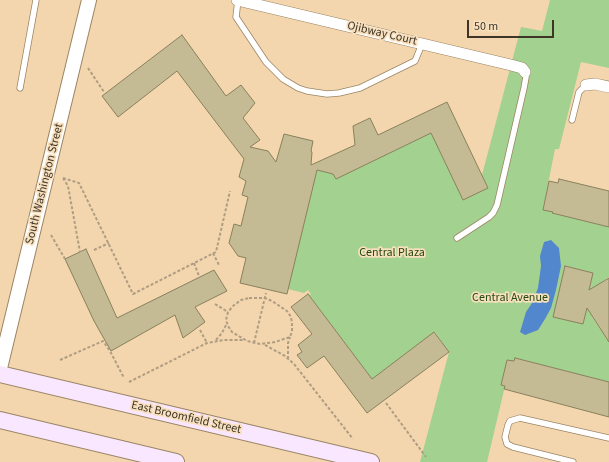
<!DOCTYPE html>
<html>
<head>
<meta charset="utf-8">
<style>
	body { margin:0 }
	#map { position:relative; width:609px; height:462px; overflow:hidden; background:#f8e0be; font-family:"Source Sans 3",sans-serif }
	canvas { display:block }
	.scale { position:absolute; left:467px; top:20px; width:87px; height:18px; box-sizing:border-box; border:2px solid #3e3527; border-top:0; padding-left:5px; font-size:12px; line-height:14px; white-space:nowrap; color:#3e3527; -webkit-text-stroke:3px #f8e0be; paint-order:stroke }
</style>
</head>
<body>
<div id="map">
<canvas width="609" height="462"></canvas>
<div class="scale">50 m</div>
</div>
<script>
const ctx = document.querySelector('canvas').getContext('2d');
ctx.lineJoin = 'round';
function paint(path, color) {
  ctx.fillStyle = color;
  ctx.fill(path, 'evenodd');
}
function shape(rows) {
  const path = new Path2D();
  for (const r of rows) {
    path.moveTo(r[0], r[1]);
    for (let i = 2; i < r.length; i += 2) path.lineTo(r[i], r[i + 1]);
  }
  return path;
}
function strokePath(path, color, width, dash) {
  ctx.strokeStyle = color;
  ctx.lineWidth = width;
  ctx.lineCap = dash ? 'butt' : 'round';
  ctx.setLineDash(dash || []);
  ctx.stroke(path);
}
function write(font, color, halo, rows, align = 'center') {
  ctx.font = font + ' "Source Sans 3",sans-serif';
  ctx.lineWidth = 3.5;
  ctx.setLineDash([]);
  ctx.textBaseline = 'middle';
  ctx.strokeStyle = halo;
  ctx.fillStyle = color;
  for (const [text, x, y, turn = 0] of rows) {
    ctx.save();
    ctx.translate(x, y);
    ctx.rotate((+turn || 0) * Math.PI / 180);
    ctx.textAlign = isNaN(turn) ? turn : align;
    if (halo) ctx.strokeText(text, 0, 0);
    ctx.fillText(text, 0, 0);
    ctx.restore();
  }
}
const built = shape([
	[0,0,609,0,609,462,0,462]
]);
const green = shape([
	[550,0,609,0,609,68,581,62,559,149,555,149,543,209,553,212,553,213,609,227,609,277,602,282,598,294,589,292,593,273,565,266,555,317,583,324,588,304,595,306,592,317,609,342,609,382,515,358,514,361,507,360,501,385,505,386,487,462,420,462,449,352,435,332,372,379,309,295,311,294,308,290,304,293,288,289,317,170,333,174,336,179,431,133,463,200,488,188,482,175,521,27,542,31]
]);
const water = shape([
	[551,240,559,248,561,266,556,290,551,308,545,319,538,330,525,335,520,332,526,312,532,303,538,288,541,266,540,256,544,242]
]);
const building = shape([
	[182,35,226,96,241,85,255,103,243,118,260,140,250,147,268,151,276,162,284,134,313,141,311,151,312,152,311,165,355,145,353,126,370,118,378,135,447,102,488,188,463,200,431,133,336,179,333,174,317,170,287,294,240,283,246,258,238,256,229,243,234,224,241,226,248,197,242,195,246,181,239,177,244,159,177,71,118,117,102,96,182,35],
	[559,179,609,191,609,227,552,213,553,212,543,210,549,181,558,183,559,179],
	[86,249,117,318,214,270,227,291,195,307,205,322,183,338,175,315,111,351,94,321,65,259,86,249],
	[565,266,593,273,589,290,609,278,609,342,587,308,583,324,553,317,565,266],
	[308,294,372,379,434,332,449,352,367,413,324,356,307,368,297,355,302,352,298,345,312,334,291,307,308,294],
	[515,358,609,382,609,417,504,389,505,386,501,385,507,360,514,361,515,358]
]);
const path = shape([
	[88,68,104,92],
	[63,178,79,183,133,294,216,252,230,191],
	[63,178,68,186,80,252],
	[51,235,65,259],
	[94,250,109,243],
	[213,253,219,265],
	[194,263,199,276],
	[249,298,265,298,272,301,287,311,291,317,292,324,292,331,290,337,275,342,260,344,247,341,232,332,228,326,226,320,228,312,233,306,241,300,249,298],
	[215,304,228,312],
	[200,330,207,343],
	[216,340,222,333,227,323],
	[254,343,266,293],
	[265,345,285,356,294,364,353,439],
	[288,359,288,343,290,337],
	[60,360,103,341,110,351,124,378],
	[129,382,207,343,224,340,244,340],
	[386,403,426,457]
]);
const service = shape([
	[238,0,236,17,266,62,283,79,298,88,307,91,327,94,339,93,360,88,415,61,422,44],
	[20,88,36,0],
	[572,120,579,92,586,85],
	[457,238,489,217,493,213,497,205,524,88,526,77,525,72],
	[573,462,513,447,507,444,505,437,508,425,510,421,520,418,609,438]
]);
const minor = shape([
	[237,0,511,65,522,68,525,72],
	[586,85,595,84,609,87]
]);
const tertiary = shape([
	[0,368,89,0]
]);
const secondary = shape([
	[0,374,371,462],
	[0,420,176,462]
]);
const streetNames = [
	["Ojibway Court",382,34,13],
	["South Washington Street",45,184,-76],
	["East Broomfield Street",186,418,13]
];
const parkNames = [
	["Central Plaza",392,253],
	["Central Avenue",510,298]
];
paint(built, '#f3d6ad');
paint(green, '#a3d18f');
paint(water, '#5287ce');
paint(building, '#c4bb95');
strokePath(building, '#89815d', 1);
strokePath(service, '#9b8566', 7);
strokePath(minor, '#9b8566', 12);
strokePath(tertiary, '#9b8566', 16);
strokePath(secondary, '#9b8566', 18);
strokePath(path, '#af9d83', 2, [3, 2]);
strokePath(service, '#fff', 5.5);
strokePath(minor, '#fff', 11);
strokePath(tertiary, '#fff', 14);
strokePath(secondary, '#f8e7fe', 16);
write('12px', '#3e3527', '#f8e0be', streetNames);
write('12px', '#254811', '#f8e0be', parkNames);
</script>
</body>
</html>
